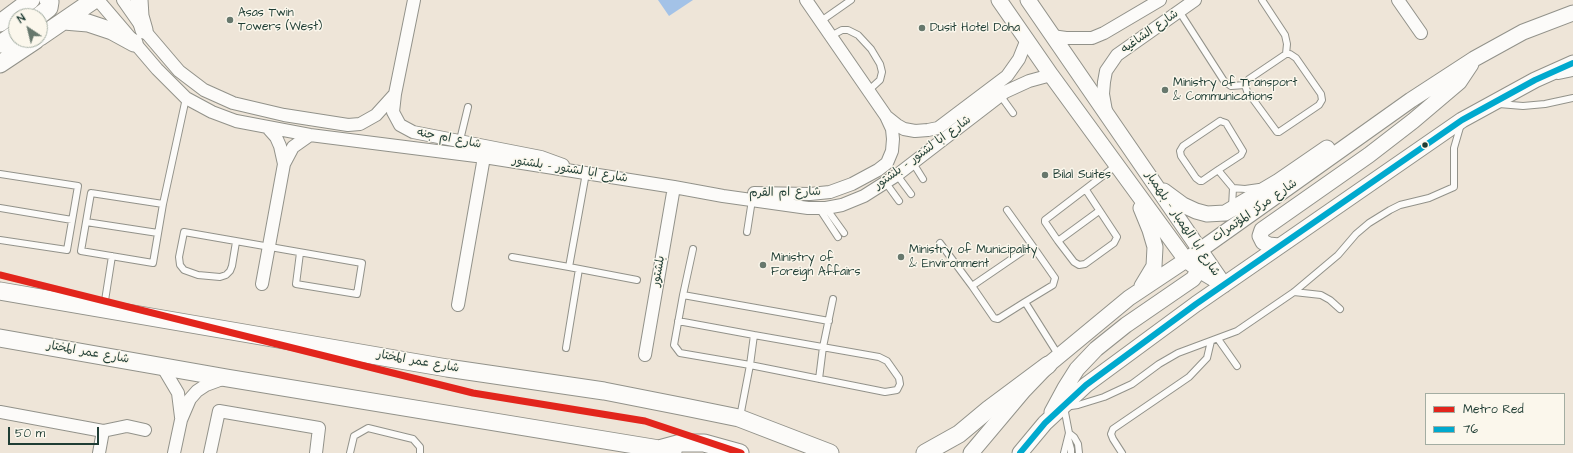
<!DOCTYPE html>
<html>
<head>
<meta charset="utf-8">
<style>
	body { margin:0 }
	#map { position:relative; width:1573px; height:453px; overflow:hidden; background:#eee5d8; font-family:"Architects Daughter",sans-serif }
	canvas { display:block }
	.legend { position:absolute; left:1425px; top:393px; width:140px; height:52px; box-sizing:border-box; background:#fbf7ec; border:1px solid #a3ada2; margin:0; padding:5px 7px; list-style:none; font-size:12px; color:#1f3d34 }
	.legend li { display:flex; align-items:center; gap:8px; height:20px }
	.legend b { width:20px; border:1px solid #a3ada2 }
	.north { position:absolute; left:8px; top:8px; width:40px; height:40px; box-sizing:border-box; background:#fbf7ec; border:1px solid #a3ada2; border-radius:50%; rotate:325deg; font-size:11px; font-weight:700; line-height:16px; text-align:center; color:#1f3d34 }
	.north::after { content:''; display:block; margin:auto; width:14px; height:18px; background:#67786d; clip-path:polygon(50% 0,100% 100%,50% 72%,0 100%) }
	.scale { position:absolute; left:8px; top:427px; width:91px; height:18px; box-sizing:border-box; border:2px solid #1f3d34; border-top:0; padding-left:5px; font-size:12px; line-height:14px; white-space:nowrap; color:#1f3d34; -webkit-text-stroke:3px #fbf7ec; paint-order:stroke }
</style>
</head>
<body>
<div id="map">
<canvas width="1573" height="453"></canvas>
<ul class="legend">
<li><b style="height:5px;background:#e2251c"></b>Metro Red</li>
<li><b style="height:5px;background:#00a9ce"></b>76</li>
</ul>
<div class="north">N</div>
<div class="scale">50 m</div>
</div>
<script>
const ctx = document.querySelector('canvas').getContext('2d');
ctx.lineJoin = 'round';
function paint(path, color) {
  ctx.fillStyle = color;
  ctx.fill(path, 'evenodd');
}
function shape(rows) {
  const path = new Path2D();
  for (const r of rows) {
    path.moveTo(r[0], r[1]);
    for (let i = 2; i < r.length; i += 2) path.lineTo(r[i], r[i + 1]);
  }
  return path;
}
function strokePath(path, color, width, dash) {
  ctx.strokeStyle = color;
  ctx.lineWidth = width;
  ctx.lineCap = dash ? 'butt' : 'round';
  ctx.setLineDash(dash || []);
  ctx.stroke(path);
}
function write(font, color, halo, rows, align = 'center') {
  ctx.font = font + ' "Architects Daughter","Playpen Sans Arabic",sans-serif';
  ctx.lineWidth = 3;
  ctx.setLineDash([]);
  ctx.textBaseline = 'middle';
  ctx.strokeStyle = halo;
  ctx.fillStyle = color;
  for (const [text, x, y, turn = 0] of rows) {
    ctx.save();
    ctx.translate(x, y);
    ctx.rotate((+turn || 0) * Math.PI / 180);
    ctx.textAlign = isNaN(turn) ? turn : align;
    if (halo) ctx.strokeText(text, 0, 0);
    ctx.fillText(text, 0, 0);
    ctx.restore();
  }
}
const water = shape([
	[658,0,693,0,669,16]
]);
const service = shape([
	[1262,0,1285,35,1287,44,1286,54],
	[1179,11,1224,81,1231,86,1245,85],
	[821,21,851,0],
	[831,36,842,30,848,30,858,35,871,49,880,64,882,72,880,80,869,90],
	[1286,54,1290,54,1296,58,1321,94,1322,100,1319,105,1279,132,1277,132,1247,91,1245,85,1249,79,1286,54],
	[1558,76,1573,73],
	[1000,95,1013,113],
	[1499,104,1523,106,1545,104,1573,98],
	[1220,121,1226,123,1243,151,1241,155,1218,170,1202,181,1200,181,1196,178,1181,156,1180,151,1183,146,1220,121],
	[460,140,468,107],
	[913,163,923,179],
	[1218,170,1233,188,1232,207],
	[586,173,569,267,637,280],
	[0,174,78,186,67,250,0,240],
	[897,175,911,194],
	[886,183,899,201],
	[1233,188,1245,189,1259,187],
	[1086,190,1117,237,1114,243,1085,264,1079,265,1074,262,1058,241,1045,222,1045,220,1117,165],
	[91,193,163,204,153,263,81,251,91,193],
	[163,204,186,98],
	[0,208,72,220],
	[819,208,838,237],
	[826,208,844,233],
	[1007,210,1032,245],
	[86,222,158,233],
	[747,232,752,200],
	[1058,241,1099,211],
	[236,242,232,266,230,271,226,275,220,277,198,275,184,270,180,265,179,257,184,232,362,263,357,294,296,284,300,253],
	[940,243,972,286],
	[512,257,569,267],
	[1294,292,1321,295,1330,300,1340,309],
	[683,295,693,249],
	[1025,302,998,319,994,318,972,286,1032,245,1055,278,1053,285,1025,302,1059,356],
	[104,307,112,256],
	[678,321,754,335],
	[1218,339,1237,366],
	[566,348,579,269],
	[819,379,823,347,833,299],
	[740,417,750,365,754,335,879,357,887,361,899,378,900,384,897,390,885,392,750,365,680,353,674,345,683,295,829,321],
	[1069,433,1074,437,1078,444,1079,453],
	[1068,438,1071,449,1071,453],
	[350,453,354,436,368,428,413,439,420,447,420,453],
	[1064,453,1069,433,1064,407,1078,405,1104,397,1132,384,1159,364,1178,353,1237,331,1294,292,1338,255,1356,234,1369,223,1390,210,1400,205,1429,198,1454,187,1454,148,1461,124],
	[1122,453,1113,439,1111,434,1113,429,1189,377,1207,358,1211,341]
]);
const minor = shape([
	[98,0,157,69,186,98,212,112,236,121,310,135,484,157,674,187,723,196,808,208,826,208,842,205,864,196,897,175,1005,92,1029,81,1051,75],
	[123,0,144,30,179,71,204,90,233,103,284,115,348,125,360,124,376,115,395,94],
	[414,0,395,94,393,112,400,125,413,132,541,157,563,165],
	[1398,0,1421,33],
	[1052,36,1066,38,1092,38,1104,33,1160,0],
	[1106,111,1103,94,1104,82,1106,71,1117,55,1195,0],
	[887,117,897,125,904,129,915,131,928,130,938,128,1007,76,1019,59,1027,39],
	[268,128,276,137,280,146,284,164],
	[754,193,810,194,830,192,852,184,878,170,887,163,892,151,893,139,892,129,886,116,806,0],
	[262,284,284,164,293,147,310,135],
	[458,305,484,157],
	[645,355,674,187],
	[162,366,178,393,181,417],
	[0,412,103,431,99,453],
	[103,431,127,426,145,430],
	[174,453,181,420,190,399,197,391,206,385,225,378],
	[210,453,219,411,319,428,316,453]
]);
const tertiary = shape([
	[999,0,1051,75,1186,260,1199,270,1224,285],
	[1028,0,1222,282],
	[1164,191,1183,205,1196,211,1207,214,1225,213,1279,181,1327,148],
	[1141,208,1150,230,1155,247,1154,266,1142,286],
	[1279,246,1269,245,1263,242,1260,236,1262,230,1369,155,1413,121,1459,82,1471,64],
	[1052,412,1065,388,1077,369,1096,349,1126,325,1193,279,1199,270,1200,262],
	[971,453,1024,390,1048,365,1129,298,1186,260,1411,100,1474,59,1523,32,1573,13],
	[1020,453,1045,423,1086,385,1196,304,1462,120,1535,80,1573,63]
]);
const secondary = shape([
	[139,0,140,16,144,30],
	[39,16,49,8,50,2,48,0],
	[64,21,88,23,112,31,134,43],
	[0,23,31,0],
	[40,37,94,0],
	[0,44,16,33],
	[0,64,36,40],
	[0,291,447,368,604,391,685,407,739,418,830,453],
	[0,338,227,378,659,449,673,453],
	[659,449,681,443,704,443,740,453],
	[925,453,959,434,989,409,1048,365]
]);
const bus1 = shape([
	[1020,453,1045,423,1086,385,1196,304,1462,120,1535,80,1573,63]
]);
const metro1 = shape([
	[0,275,473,393,645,421,741,453]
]);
const markers = [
	[230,20,4,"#67786d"],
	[922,28,4,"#67786d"],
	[1165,90,4,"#67786d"],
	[1425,145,3.5,"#1f3d34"],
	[1045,175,4,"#67786d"],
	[901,257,4,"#67786d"],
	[763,265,4,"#67786d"]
];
const poiNames = [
	["Asas Twin",238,13],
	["Towers (West)",238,27],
	["Dusit Hotel Doha",930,28],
	["Ministry of Transport",1173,83],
	["& Communications",1173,97],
	["Bilal Suites",1053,175],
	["Ministry of Municipality",909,250],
	["& Environment",909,264],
	["Ministry of",771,258],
	["Foreign Affairs",771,272]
];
const streetNames = [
	["شارع الشاغيه",1150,32,-35],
	["شارع ام جنه",449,139,11],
	["شارع ابا لشتور - بلشتور",923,153,-36],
	["شارع ابا لشتور - بلشتور",570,170,9],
	["شارع ام القرم",785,193,-1],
	["شارع مركز المؤتمرات",1255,211,-35],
	["شارع ابا الهمبار - بلهمبار",1182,224,56],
	["بلشتور",659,271,-80],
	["شارع عمر المختار",88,353,10],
	["شارع عمر المختار",418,362,10]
];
paint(water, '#a3c2e7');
strokePath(service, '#92928a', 8);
strokePath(minor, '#92928a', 14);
strokePath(tertiary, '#92928a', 17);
strokePath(secondary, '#92928a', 19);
strokePath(service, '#fcfbf9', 6);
strokePath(minor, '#fcfbf9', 12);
strokePath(tertiary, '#fcfbf9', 15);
strokePath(secondary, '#fcfbf9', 17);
strokePath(bus1, '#00a9ce', 6);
strokePath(metro1, '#e2251c', 7);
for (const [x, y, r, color] of markers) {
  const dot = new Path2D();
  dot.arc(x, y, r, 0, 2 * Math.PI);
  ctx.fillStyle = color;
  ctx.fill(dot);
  strokePath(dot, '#fbf7ec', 1.5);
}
write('12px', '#1f3d34', '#fbf7ec', poiNames, 'left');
write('12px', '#1f3d34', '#fbf7ec', streetNames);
</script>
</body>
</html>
